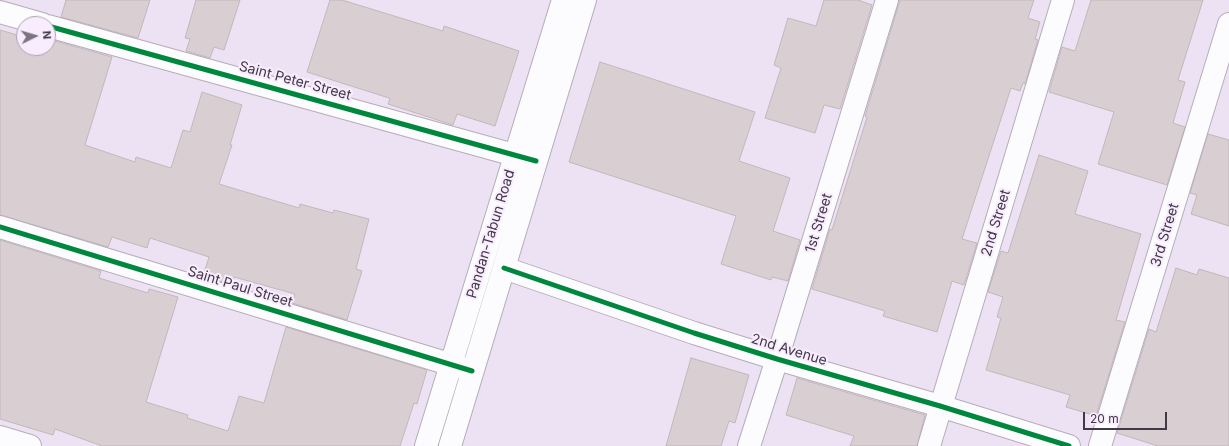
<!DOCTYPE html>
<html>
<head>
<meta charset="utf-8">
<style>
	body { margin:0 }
	#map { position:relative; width:1229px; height:446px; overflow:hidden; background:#ede2f3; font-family:Inter,sans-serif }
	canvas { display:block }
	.north { position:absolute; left:16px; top:16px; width:40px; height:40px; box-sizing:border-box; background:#f8ecfe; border:1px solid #afa4b4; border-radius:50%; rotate:85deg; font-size:11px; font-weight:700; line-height:16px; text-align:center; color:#413945 }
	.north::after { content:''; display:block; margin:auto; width:14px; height:18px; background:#7d7482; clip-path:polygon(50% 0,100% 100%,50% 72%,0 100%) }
	.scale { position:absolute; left:1083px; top:412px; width:84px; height:18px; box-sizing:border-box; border:2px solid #413945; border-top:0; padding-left:5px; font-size:12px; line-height:14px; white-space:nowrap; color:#413945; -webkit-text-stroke:3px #f8ecfe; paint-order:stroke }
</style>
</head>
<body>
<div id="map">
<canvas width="1229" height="446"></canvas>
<div class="north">N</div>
<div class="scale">20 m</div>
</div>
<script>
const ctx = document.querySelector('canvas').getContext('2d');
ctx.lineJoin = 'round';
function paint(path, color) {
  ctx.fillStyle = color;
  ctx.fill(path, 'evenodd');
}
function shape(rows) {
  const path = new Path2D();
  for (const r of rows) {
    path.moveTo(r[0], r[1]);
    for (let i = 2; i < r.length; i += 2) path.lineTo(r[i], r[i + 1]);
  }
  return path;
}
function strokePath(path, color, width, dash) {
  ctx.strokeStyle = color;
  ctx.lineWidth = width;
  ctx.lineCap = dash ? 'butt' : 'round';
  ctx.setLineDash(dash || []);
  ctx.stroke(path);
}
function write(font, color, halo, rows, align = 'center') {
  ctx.font = font + ' Inter,sans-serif';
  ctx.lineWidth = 4;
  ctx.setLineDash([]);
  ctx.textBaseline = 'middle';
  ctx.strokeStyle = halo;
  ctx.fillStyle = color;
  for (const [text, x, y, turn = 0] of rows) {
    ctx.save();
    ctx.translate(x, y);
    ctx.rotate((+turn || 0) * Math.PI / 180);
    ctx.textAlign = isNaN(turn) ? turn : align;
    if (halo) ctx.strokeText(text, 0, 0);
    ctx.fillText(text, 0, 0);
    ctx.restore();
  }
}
const building = shape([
	[66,0,150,0,138,38,61,17,66,0],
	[196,0,240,0,224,50,214,47,210,58,186,51,190,39,185,38,196,0],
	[330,0,342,0,443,31,444,26,519,51,495,126,457,114,453,125,388,104,390,99,389,98,307,72,330,0],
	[824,0,858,0,872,5,840,109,824,105,815,133,765,118,781,68,774,65,788,18,816,26,824,0],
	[900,0,1034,0,1028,18,1040,22,1035,39,1038,40,1025,84,1023,83,1020,91,1011,88,962,239,977,243,964,285,952,281,937,332,883,316,885,311,812,289,830,229,832,230,867,117,865,116,900,0],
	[1091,0,1203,0,1178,80,1185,82,1173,123,1185,127,1167,185,1098,164,1114,112,1049,92,1062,47,1075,51,1091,0],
	[0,30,17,35,18,30,24,32,24,48,48,48,48,39,112,57,85,145,135,162,136,157,171,168,183,130,190,132,202,92,242,105,230,145,232,145,219,184,299,208,300,204,333,213,334,210,369,219,356,269,362,271,347,320,292,303,295,294,234,277,231,285,203,276,209,257,150,238,147,248,112,237,108,247,0,215,0,30],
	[600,62,755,112,739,161,790,178,773,231,800,240,788,281,772,277,771,280,721,264,736,216,569,162,600,62],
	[1208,134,1229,140,1229,226,1191,214,1197,195,1190,193,1208,134],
	[1039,155,1088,171,1075,214,1141,234,1116,320,1125,322,1096,416,1066,407,1070,395,986,370,1001,318,997,317,1003,297,988,292,1001,251,1008,253,1039,155],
	[0,240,101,271,99,278,148,293,149,289,178,297,146,402,188,415,187,418,228,431,239,396,264,403,286,327,427,370,417,404,414,403,400,446,102,446,55,429,53,435,0,419,0,240],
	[1176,268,1197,275,1199,269,1229,278,1229,446,1158,446,1117,433,1149,329,1156,332,1176,268],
	[691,358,749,375,735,423,729,421,721,446,666,446,691,358],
	[797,378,925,415,917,446,850,446,854,436,786,415,797,378]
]);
const minor = shape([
	[0,12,42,24],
	[48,26,536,161],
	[0,227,472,371],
	[504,268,694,333,777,359,940,406,1069,446],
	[0,437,30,446],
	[426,446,563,0],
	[450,446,585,0],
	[749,446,777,359,887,0],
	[929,446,1063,0],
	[1100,446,1229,24]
]);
const cycleway = shape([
	[48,26,536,161],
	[0,227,472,371],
	[504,268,694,333,777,359,940,406,1069,446]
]);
const streetNames = [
	["Saint Peter Street",295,81,15],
	["1st Street",819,223,-73],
	["2nd Street",996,223,-73],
	["Pandan-Tabun Road",491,234,-73],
	["3rd Street",1165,235,-73],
	["Saint Paul Street",240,287,17],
	["2nd Avenue",789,350,17]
];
paint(building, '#d9ced2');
strokePath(building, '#c2b7ba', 1);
strokePath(minor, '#b5adba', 24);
strokePath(minor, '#fcfbfd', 22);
strokePath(cycleway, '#00873e', 5);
write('14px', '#413945', '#f8ecfe', streetNames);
</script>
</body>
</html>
